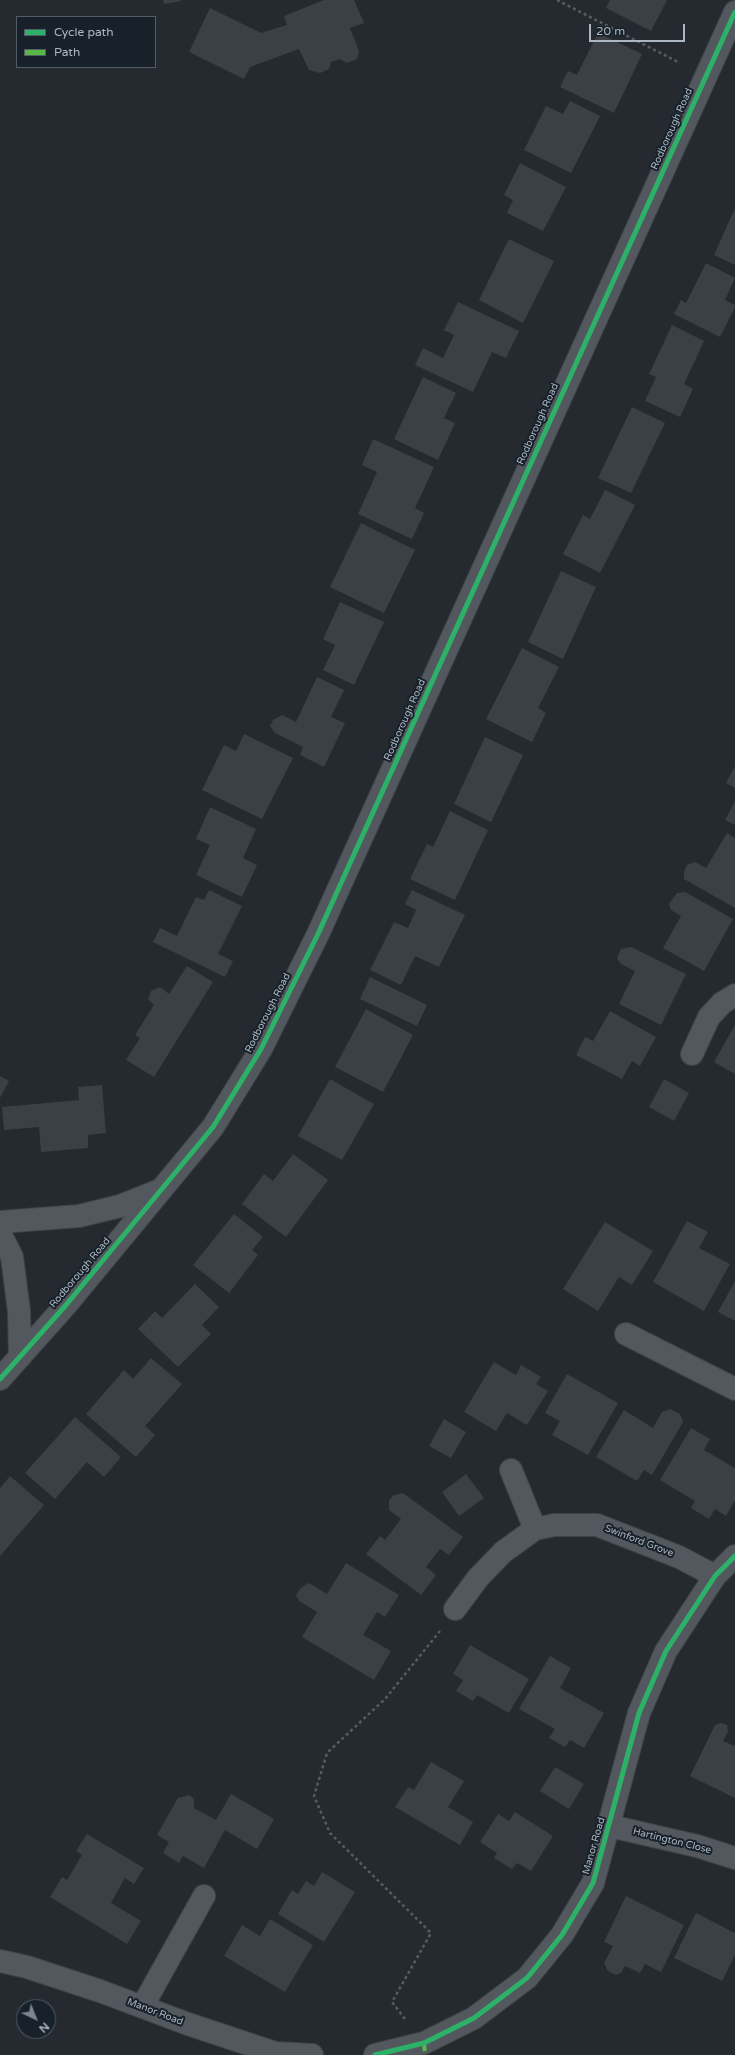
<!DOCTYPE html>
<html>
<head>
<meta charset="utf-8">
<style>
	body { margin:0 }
	#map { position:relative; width:735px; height:2055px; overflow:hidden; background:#242a30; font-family:"Varela Round",sans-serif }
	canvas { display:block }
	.legend { position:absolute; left:16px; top:16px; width:140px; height:52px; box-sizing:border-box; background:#18212a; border:1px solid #535d67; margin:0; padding:5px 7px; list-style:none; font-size:12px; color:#acb7c3 }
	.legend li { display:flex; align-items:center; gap:8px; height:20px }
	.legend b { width:20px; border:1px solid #535d67 }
	.north { position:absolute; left:16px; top:1999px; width:40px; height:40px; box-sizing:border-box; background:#18212a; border:1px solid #535d67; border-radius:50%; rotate:137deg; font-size:11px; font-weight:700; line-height:16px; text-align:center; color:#acb7c3 }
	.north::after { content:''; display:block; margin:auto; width:14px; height:18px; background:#7c8690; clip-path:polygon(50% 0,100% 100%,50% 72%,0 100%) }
	.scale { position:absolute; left:589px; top:24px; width:96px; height:18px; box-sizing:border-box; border:2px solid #acb7c3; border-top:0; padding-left:5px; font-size:12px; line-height:14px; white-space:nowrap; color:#acb7c3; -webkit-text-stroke:3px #18212a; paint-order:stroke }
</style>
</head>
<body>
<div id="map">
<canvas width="735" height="2055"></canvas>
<ul class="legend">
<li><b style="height:5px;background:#2db169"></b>Cycle path</li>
<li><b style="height:5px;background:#58b947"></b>Path</li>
</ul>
<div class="north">N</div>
<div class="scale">20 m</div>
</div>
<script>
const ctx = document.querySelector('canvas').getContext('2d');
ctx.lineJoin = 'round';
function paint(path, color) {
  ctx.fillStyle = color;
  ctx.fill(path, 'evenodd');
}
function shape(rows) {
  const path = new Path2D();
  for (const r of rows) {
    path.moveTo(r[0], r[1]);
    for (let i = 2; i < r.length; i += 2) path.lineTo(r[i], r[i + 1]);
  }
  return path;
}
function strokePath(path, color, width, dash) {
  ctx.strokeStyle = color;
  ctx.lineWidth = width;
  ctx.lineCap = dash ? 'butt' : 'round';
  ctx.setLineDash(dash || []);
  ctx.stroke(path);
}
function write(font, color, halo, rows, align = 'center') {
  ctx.font = font + ' "Varela Round",sans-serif';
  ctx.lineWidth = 4;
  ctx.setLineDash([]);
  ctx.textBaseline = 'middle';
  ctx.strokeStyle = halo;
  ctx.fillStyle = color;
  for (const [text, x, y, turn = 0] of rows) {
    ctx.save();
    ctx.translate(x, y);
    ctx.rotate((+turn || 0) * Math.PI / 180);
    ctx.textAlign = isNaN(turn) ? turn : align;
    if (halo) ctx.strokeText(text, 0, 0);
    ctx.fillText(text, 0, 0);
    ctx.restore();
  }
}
const building = shape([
	[163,0,181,0,181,1,164,4],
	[324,0,354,0,364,23,350,28,359,51,357,59,347,63,340,59,331,62,329,69,320,73,309,70,299,49,250,67,244,79,189,52,210,8,261,33,287,25,284,16],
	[610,0,667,0,651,31,606,8],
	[598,33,642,54,614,113,560,87,568,71,577,75],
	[570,101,600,116,571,173,524,150,546,106,563,114],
	[520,163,566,187,543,231,507,213,513,200,504,195],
	[735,208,735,265,714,255],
	[509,239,554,261,523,323,479,300],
	[706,263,735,278,725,300,735,305,735,307,720,337,674,314,681,300,686,303],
	[458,302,519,331,506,358,492,352,473,392,415,365,423,348,443,358,454,335,444,330],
	[672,325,704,341,684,384,693,389,680,417,645,401,656,377,649,374],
	[423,377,456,393,444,418,455,423,438,460,394,439],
	[632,407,665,423,631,493,598,478],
	[373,439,434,467,415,508,424,513,412,539,358,514,377,472,362,465],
	[605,490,635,505,600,573,563,554,583,515,590,519],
	[361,523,415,550,384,613,330,587],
	[561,571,596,587,563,659,528,642],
	[340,602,384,622,354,685,323,670,335,645,323,639],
	[522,648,559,667,538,708,546,713,532,742,486,719],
	[317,677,344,690,331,717,345,723,324,767,300,755,303,747,275,733,270,726,273,720,282,715,296,722],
	[244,734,293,758,262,819,202,790,224,745,236,751],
	[485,737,523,755,491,822,454,804],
	[735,766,735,788,726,783],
	[735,801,735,825,725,820],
	[210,807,256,829,243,858,257,865,242,897,196,875,210,845,196,839],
	[450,811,488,830,455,900,410,879,427,844,433,847],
	[727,833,735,838,735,908,684,879,684,872,687,865,695,862,706,868],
	[209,890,242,906,218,954,233,961,225,977,153,942,160,928,177,936,196,897,204,900],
	[412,890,465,915,439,967,415,956,401,985,370,970,394,922,408,928,416,910,405,904],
	[685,892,733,919,704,971,663,948,681,916,671,910,669,904,677,893],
	[631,947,686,974,661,1025,619,1004,635,971,621,964,617,958,621,949],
	[187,966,213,982,154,1077,126,1060,140,1038,135,1035,154,1005,148,999,151,991,160,987,169,994],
	[370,977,427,1005,417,1026,360,999],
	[366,1009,413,1035,383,1092,335,1067],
	[610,1011,656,1037,640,1066,632,1061,622,1079,576,1055,585,1037,593,1041],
	[735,1025,735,1074,714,1062],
	[0,1076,9,1081,0,1098],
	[330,1079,374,1104,342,1160,298,1136],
	[664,1079,689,1093,674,1121,649,1107],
	[102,1085,106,1133,88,1135,88,1148,41,1152,39,1127,4,1130,2,1107,79,1100,78,1087],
	[293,1154,328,1180,286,1237,242,1204,264,1174,273,1181],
	[234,1214,263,1237,252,1250,258,1255,229,1293,193,1265],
	[687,1221,708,1232,699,1248,730,1264,704,1311,653,1282],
	[605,1222,653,1251,632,1285,619,1277,598,1311,563,1289],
	[735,1281,735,1321,718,1312],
	[195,1284,219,1307,202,1325,211,1334,178,1367,138,1329,155,1311,162,1318],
	[151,1358,182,1384,145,1426,155,1435,136,1457,86,1414,124,1370,133,1379],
	[494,1362,516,1375,521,1365,541,1377,536,1384,548,1391,527,1425,507,1413,496,1431,464,1412],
	[567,1374,618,1403,588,1455,552,1435,560,1421,545,1413],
	[670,1409,680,1414,683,1422,652,1475,644,1470,637,1481,596,1457,624,1410,653,1428,662,1412],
	[75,1417,121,1457,104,1477,87,1462,55,1499,25,1473],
	[444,1419,466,1432,451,1458,429,1446],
	[691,1428,710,1439,704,1450,735,1468,735,1500,726,1516,715,1509,709,1519,691,1508,695,1501,660,1480],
	[466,1474,484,1498,459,1516,442,1492],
	[10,1476,44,1505,0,1556,0,1488],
	[403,1493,463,1537,449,1555,440,1549,426,1567,436,1575,421,1595,366,1554,380,1536,385,1540,401,1519,389,1510,389,1500,394,1495],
	[346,1563,399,1595,385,1617,377,1612,363,1635,391,1651,374,1680,302,1637,317,1612,299,1601,296,1595,301,1588,309,1583,327,1594],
	[470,1645,529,1679,509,1713,477,1695,473,1701,456,1691,463,1680,453,1674],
	[550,1656,571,1668,560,1688,604,1713,584,1748,570,1740,565,1747,549,1738,555,1729,519,1709],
	[721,1723,727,1725,728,1732,723,1741,735,1746,735,1798,690,1776,715,1725],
	[431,1762,464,1781,448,1807,473,1822,460,1845,395,1807,408,1787,414,1790],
	[555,1767,584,1784,569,1809,540,1791],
	[231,1794,274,1819,257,1849,225,1830,204,1868,183,1856,179,1863,163,1853,169,1842,157,1835,178,1798,189,1795,194,1799,194,1808,216,1820],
	[515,1812,553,1836,531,1871,517,1863,512,1869,494,1858,497,1853,480,1842,498,1814,509,1821],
	[87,1834,144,1868,134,1884,125,1878,111,1903,141,1921,127,1944,50,1897,62,1877,67,1880,82,1855,76,1851],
	[322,1872,355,1892,324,1942,278,1914,292,1890,298,1894,306,1881,314,1886],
	[626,1896,684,1925,661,1972,645,1964,640,1973,625,1966,621,1973,616,1975,608,1971,604,1963,613,1946,604,1942],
	[696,1913,735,1933,735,1955,722,1981,674,1958],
	[270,1919,313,1945,285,1992,224,1956,242,1925,260,1936]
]);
const path = shape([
	[557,0,680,63],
	[405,2019,392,2002,431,1933,330,1833,314,1796,327,1753,385,1699,440,1631]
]);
const minor = shape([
	[692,1054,709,1017,722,1003,735,995],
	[0,1222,79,1216,120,1206,158,1191],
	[0,1233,12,1257,19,1311,20,1357],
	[626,1334,735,1389],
	[0,1379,66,1305,213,1127,261,1049,318,934,735,12],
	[511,1470,535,1529],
	[455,1609,478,1578,503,1552,535,1529,554,1525,597,1525,679,1557,715,1576],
	[610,1826,697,1846,735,1858],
	[0,1961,27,1967,100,1991,188,2024,275,2053,312,2055],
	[142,2007,204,1896],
	[375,2055,424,2043,474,2018,527,1978,562,1935,593,1883,639,1713,666,1651,715,1576,735,1556]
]);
const quiet = shape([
	[424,2043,425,2055]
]);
const cycleway = shape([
	[0,1379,66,1305,213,1127,261,1049,318,934,735,12],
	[375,2055,424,2043,474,2018,527,1978,562,1935,593,1883,639,1713,666,1651,715,1576,735,1556]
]);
const streetNames = [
	["Rodborough Road",672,129,-66],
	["Rodborough Road",538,424,-66],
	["Rodborough Road",405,720,-66],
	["Rodborough Road",268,1013,-63],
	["Rodborough Road",80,1273,-50],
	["Swinford Grove",639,1541,21],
	["Hartington Close",672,1841,14],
	["Manor Road",594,1846,-74],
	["Manor Road",155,2012,21]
];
paint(building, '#3b4045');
strokePath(minor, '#404449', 24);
strokePath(path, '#565d62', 2.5, [3, 3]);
strokePath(minor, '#53585e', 22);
strokePath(quiet, '#58b947', 4, [8, 4]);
strokePath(cycleway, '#2db169', 5);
write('10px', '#acb7c3', '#18212a', streetNames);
</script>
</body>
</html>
